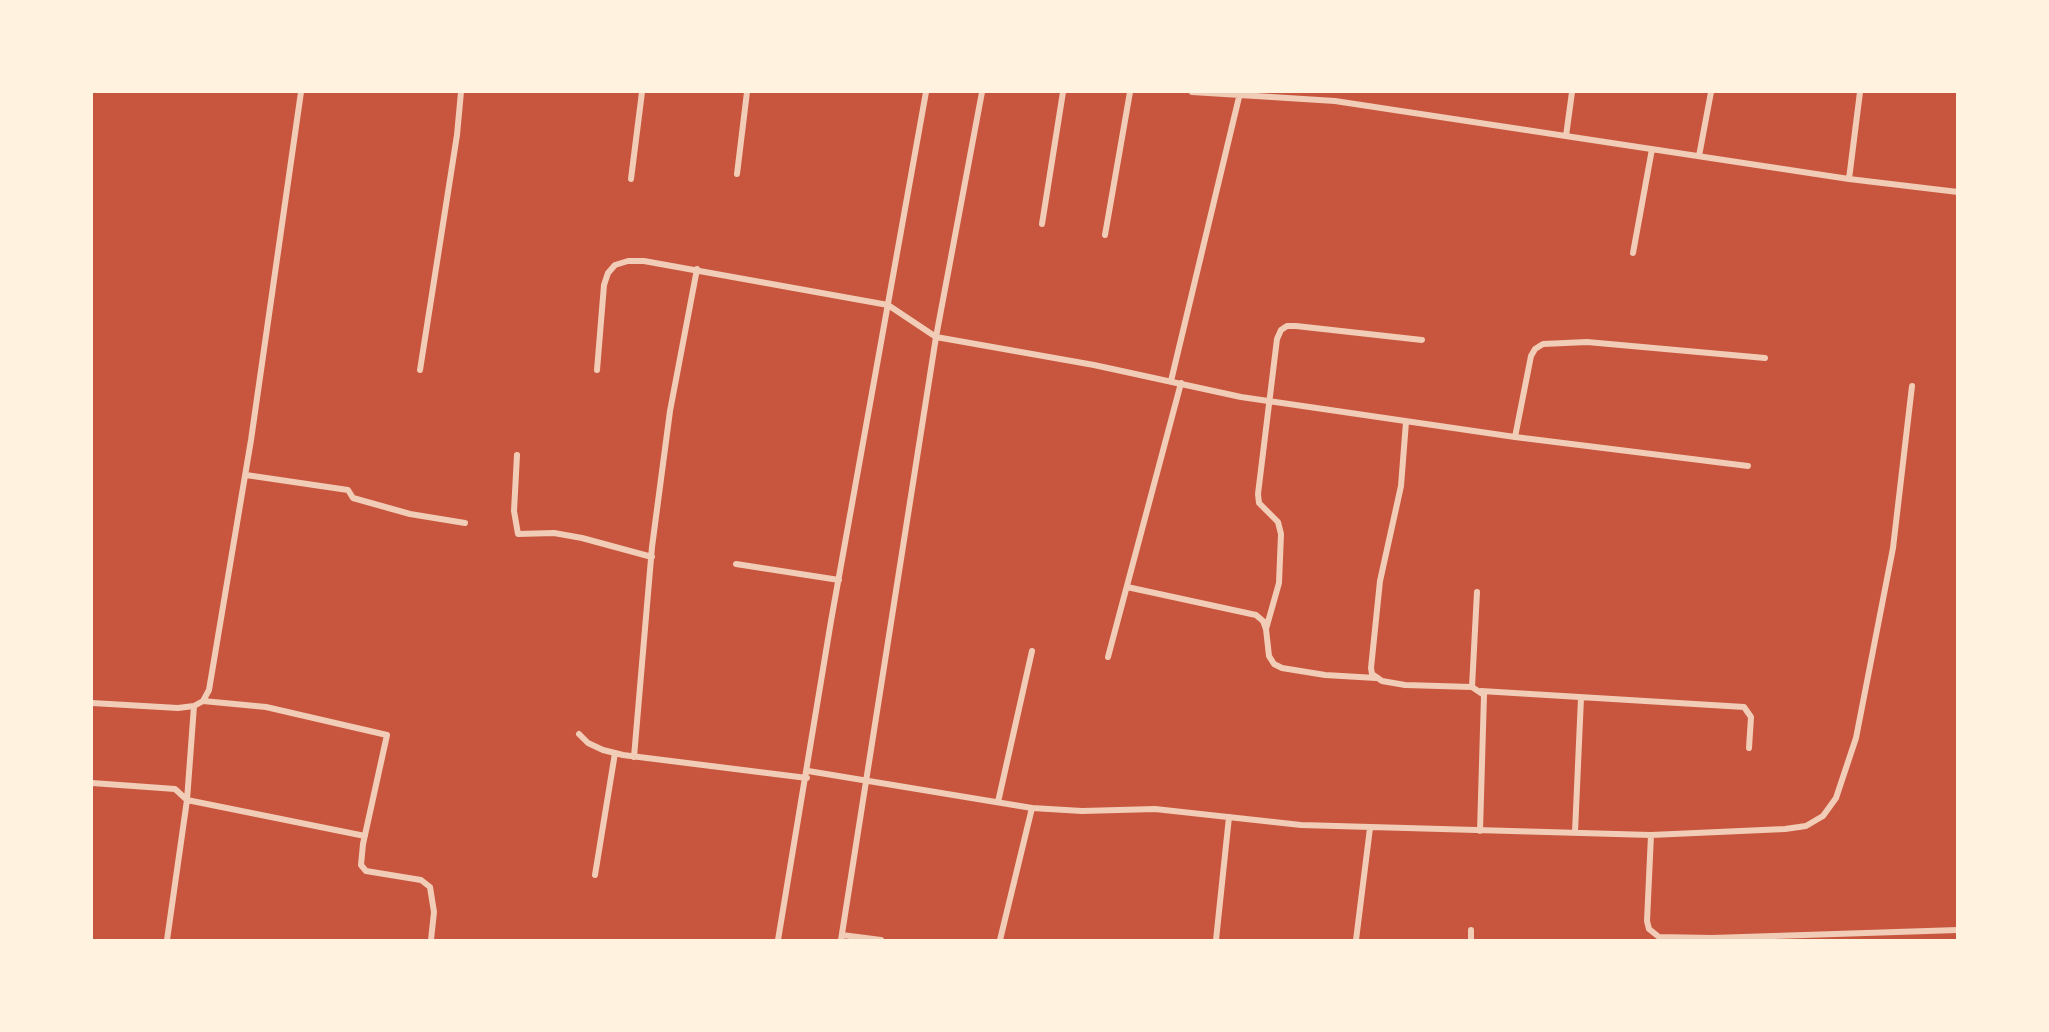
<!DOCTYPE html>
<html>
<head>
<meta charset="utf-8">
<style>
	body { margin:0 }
	#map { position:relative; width:2049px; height:1032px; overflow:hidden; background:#c8553d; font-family:"Public Sans",sans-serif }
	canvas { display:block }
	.frame { position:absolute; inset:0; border:93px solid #fff3e0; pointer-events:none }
</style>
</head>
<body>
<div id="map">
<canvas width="2049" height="1032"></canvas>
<div class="frame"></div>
</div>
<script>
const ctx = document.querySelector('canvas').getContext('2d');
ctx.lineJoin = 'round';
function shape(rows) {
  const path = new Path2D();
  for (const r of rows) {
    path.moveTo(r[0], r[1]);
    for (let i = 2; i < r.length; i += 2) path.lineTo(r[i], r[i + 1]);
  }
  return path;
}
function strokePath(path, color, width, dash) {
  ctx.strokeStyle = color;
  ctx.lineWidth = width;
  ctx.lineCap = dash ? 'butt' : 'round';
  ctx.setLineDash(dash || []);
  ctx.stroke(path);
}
const minor = shape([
	[1192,92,1335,101,1849,179,1958,192],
	[1566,136,1572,92],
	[1699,156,1711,92],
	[737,174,747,92],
	[631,179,642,92],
	[1849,179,1860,92],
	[1042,224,1063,92],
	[1105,235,1130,92],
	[1633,253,1652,149],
	[420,370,457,135,461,92],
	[597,370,604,285,608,273,615,265,628,261,644,261,888,305,936,337,1094,365,1241,397,1515,437,1748,466],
	[1171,381,1240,93],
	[1406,422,1401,486,1380,581,1371,668,1372,674,1382,681,1405,685,1472,687,1484,695,1480,831],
	[1515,437,1531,356,1535,349,1543,344,1587,342,1765,358],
	[517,455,514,511,518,534,554,533,582,538,652,557],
	[246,475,348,490,353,498,410,514,465,523],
	[736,564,839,580],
	[1127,587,1256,615,1263,621,1266,629,1269,656,1274,664,1282,668,1325,675,1376,678],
	[1266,629,1279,583,1281,534,1278,522,1259,503,1258,494,1277,339,1281,330,1287,326,1296,326,1422,340],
	[1108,657,1181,383],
	[1472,687,1477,592],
	[1481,691,1744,707,1751,717,1749,748],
	[203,701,266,707,387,735,363,844,361,865,366,871,421,880,430,887,434,912,431,940],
	[92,703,178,708,194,706,203,701,209,690,251,440,301,92],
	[579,734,588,743,603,750,623,755,807,778],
	[634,757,652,547,670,411,697,269],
	[808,771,1032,808,1082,811,1155,809,1301,825,1651,835,1785,829,1806,826,1823,816,1836,798,1856,738,1893,548,1912,386],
	[92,783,175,789,187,800,365,836],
	[998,802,1032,651],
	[1575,832,1581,698],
	[1651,835,1647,921,1649,929,1659,937,1712,938,1958,930],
	[595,875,615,753],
	[1471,930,1471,940],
	[842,935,881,940],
	[167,940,187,800,194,706],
	[778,940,831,621,926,92],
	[841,940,936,337,982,92],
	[1000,940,1032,808],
	[1216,940,1229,817],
	[1356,940,1370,828]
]);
strokePath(minor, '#f1ccb7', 6);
</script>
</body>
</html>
